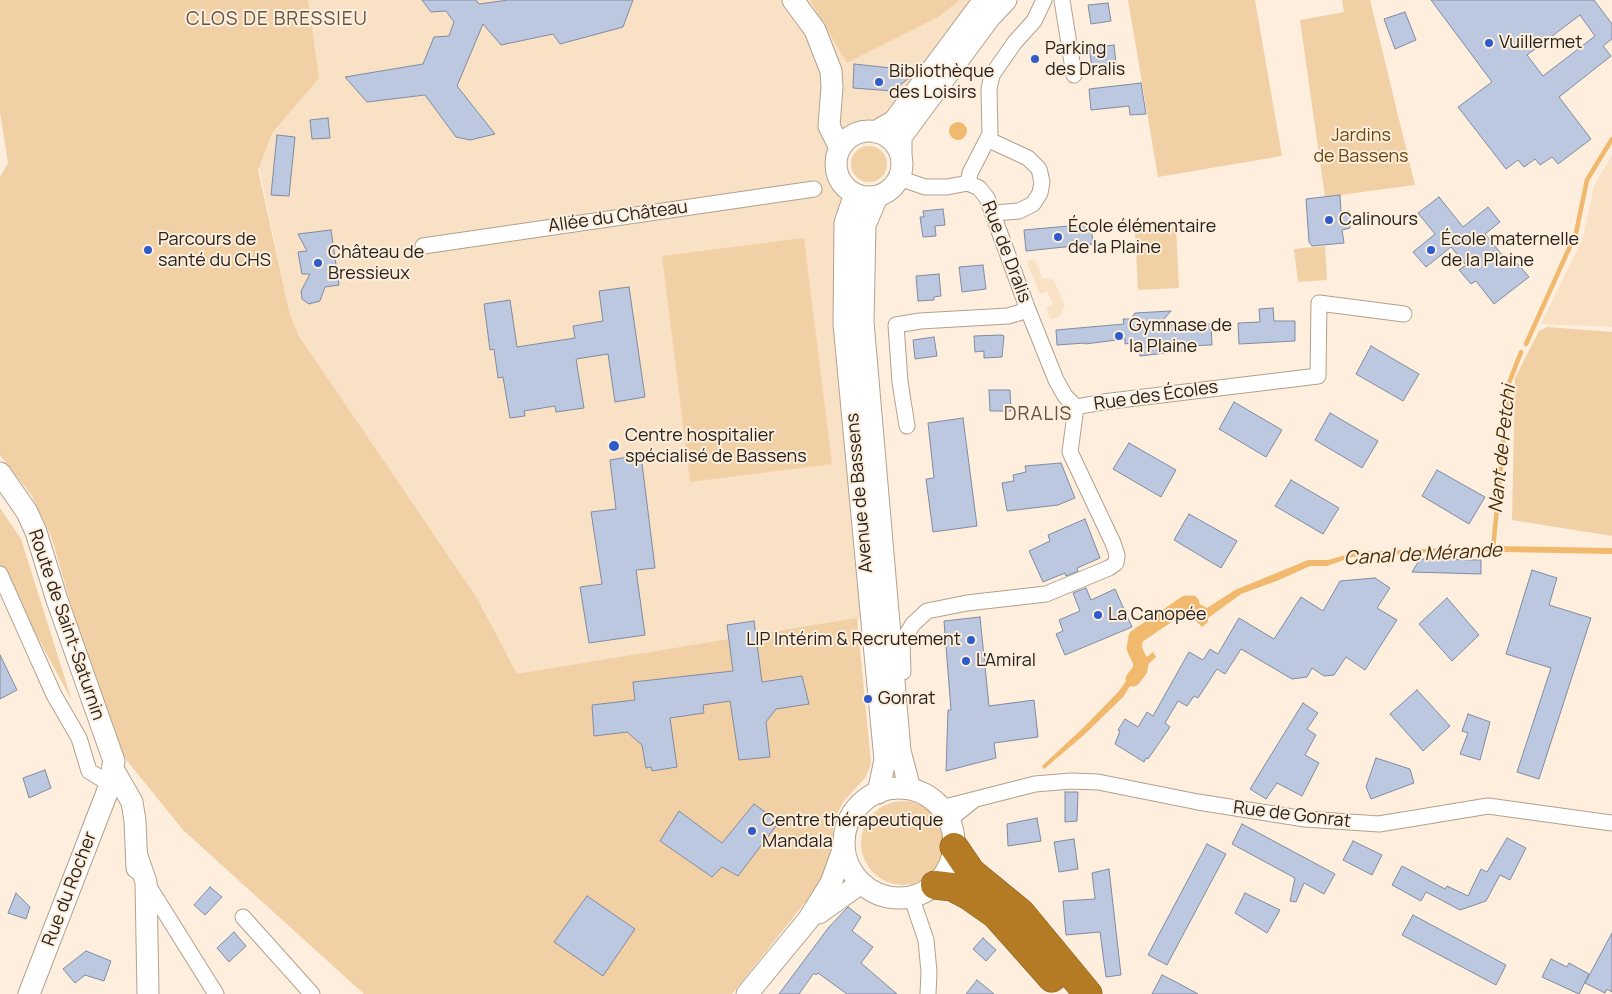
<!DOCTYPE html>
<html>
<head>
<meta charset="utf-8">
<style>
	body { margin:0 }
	canvas { display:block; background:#fdeedd }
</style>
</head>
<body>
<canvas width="1612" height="994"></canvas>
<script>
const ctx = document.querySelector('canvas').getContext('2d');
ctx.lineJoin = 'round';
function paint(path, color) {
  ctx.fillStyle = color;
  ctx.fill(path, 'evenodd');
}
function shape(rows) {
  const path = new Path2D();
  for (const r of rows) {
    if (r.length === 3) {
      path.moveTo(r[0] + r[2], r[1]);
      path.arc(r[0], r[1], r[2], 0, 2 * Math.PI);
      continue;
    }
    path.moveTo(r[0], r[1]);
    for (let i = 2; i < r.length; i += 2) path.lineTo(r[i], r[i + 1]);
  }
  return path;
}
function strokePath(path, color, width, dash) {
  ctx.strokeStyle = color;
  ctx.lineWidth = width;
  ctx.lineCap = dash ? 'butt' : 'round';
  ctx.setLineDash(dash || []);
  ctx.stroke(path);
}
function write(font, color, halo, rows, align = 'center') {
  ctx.font = font + ' Manrope,sans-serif';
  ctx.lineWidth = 4;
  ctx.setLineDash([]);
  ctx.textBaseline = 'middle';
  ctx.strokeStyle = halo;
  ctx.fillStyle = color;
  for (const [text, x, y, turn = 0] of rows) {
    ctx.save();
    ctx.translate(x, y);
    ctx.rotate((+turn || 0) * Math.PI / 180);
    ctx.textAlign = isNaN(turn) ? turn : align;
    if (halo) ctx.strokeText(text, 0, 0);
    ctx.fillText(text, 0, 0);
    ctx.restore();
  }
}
const built = shape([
	[224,0,984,0,894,121,849,139,840,148,837,159,838,174,847,189,869,616,857,619,871,764,749,923,517,674,483,607,299,336,290,315],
	[1612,155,1612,327,1541,324,1583,238,1594,186],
	[1035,259,1042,278,1054,280,1065,306,1059,317,1051,320,1046,308,1053,304,1047,291,1040,294,1029,268,1027,260]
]);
const green = shape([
	[0,0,308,0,319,78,272,133,258,170,290,315,299,336,479,601,517,674,857,618,871,764,865,778,844,801,834,819,830,871,732,994,364,994,183,830,124,757,102,712,52,539,32,496,0,455,0,177,8,163,0,113],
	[810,0,960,0,938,17,847,63],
	[1128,0,1255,0,1282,156,1158,177],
	[1342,0,1370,0,1415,185,1325,197,1300,20,1344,12],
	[869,164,18],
	[1176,227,1179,288,1138,290,1135,230],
	[804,238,832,464,690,482,662,256],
	[1325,246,1327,280,1298,282,1294,249],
	[1547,327,1612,332,1612,536,1512,520,1515,378,1539,331],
	[0,508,21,539,72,701,0,567],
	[903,843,42]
]);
const water = shape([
	[958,131,9],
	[1496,546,1612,548,1612,554,1447,551,1352,557,1327,566,1310,566,1279,580,1241,594,1208,618,1208,622,1202,627,1194,619,1199,613,1191,604,1188,604,1175,614,1173,612,1186,600,1194,601,1207,608,1235,590,1308,560,1328,560,1356,552],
	[1153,652,1156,657,1137,675,1123,697,1084,735,1044,769,1042,766,1084,727,1119,691,1138,664]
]);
const stream = shape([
	[1526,344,1576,233,1587,180,1612,139],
	[1493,549,1509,383,1521,352]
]);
const canal = shape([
	[1133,679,1140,670,1141,663,1134,648,1136,637,1186,603,1192,603]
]);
const building = shape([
	[422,0,476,0,479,4,508,0,633,0,623,27,560,44,553,34,501,45,483,24,457,86,495,134,470,140,456,137,425,95,367,102,345,77,423,64,434,37,449,36,454,22,446,11,431,12,422,0],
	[1431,0,1594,0,1612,24,1612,39,1603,46,1611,56,1559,97,1591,139,1558,164,1552,157,1540,165,1535,159,1524,167,1518,160,1506,169,1458,107,1492,82,1431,0],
	[1580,15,1595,36,1543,76,1527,55,1580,15],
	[1108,3,1111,21,1091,24,1088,5,1108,3],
	[1405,12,1416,40,1395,49,1384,19,1405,12],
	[1114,45,1116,64,1092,67,1089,48,1114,45],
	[854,64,891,68,891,72,914,74,893,91,853,88,854,64],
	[1141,83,1146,114,1130,115,1129,106,1091,110,1089,89,1141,83],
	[328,118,330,138,312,139,310,120,328,118],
	[277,135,295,137,289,196,271,195,277,135],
	[1340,195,1341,212,1349,211,1350,228,1342,230,1344,243,1312,246,1309,242,1306,199,1340,195],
	[1439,197,1463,227,1488,207,1500,222,1485,234,1512,267,1517,263,1529,277,1494,304,1476,281,1471,284,1459,270,1466,265,1451,247,1426,267,1413,252,1435,234,1418,213,1439,197],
	[943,209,945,225,935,226,936,236,923,237,920,217,924,217,923,211,943,209],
	[1091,224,1093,244,1026,251,1024,230,1091,224],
	[331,230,339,285,325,287,320,301,309,304,302,299,301,291,310,274,302,274,298,252,307,251,298,234,331,230],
	[983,265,986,289,962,292,959,267,983,265],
	[939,274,941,296,934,297,934,300,918,301,916,276,939,274],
	[629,287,645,397,615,402,608,354,576,359,584,408,556,412,555,406,524,411,525,416,510,418,503,377,498,378,494,349,490,350,484,304,510,300,517,347,575,338,573,326,603,321,599,291,629,287],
	[1273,308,1274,321,1295,321,1295,341,1239,344,1238,323,1260,322,1259,309,1273,308],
	[1171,311,1158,326,1211,324,1212,345,1183,346,1183,351,1140,356,1140,351,1130,343,1125,344,1125,339,1085,344,1085,343,1057,345,1056,330,1124,324,1123,319,1131,319,1135,313,1171,311],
	[1001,335,1004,336,1002,357,984,358,984,351,975,352,974,336,1001,335],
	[934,337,937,356,915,359,913,340,934,337],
	[1371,346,1419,374,1403,401,1356,374,1371,346],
	[989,390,1010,390,1011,411,990,411,989,390],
	[1234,402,1282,430,1266,457,1219,429,1234,402],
	[1330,413,1378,441,1362,468,1315,440,1330,413],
	[963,418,977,526,933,532,926,479,934,478,928,423,963,418],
	[1129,443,1176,470,1161,497,1113,469,1129,443],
	[641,455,655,568,636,570,645,635,589,643,580,587,602,584,591,512,616,509,610,460,641,455],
	[1061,463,1075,498,1058,505,1007,511,1002,483,1014,481,1013,475,1026,472,1025,466,1061,463],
	[1437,470,1485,497,1469,524,1422,496,1437,470],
	[1291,480,1339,508,1323,534,1275,506,1291,480],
	[1189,514,1237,541,1221,568,1174,540,1189,514],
	[1085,519,1100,558,1077,568,1078,571,1066,576,1065,573,1043,582,1029,551,1050,541,1048,535,1085,519],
	[1420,559,1481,560,1481,574,1412,572,1420,559],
	[1532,570,1557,578,1549,605,1591,618,1539,779,1517,772,1551,668,1506,654,1532,570],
	[1375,578,1390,588,1377,608,1397,620,1365,670,1346,657,1334,675,1324,676,1312,668,1307,677,1292,679,1241,649,1225,674,1217,669,1198,698,1194,696,1187,706,1178,701,1165,723,1170,727,1148,759,1146,758,1144,762,1115,744,1120,731,1118,730,1125,719,1138,727,1147,712,1153,716,1189,652,1203,660,1210,649,1218,654,1239,618,1274,639,1301,597,1323,611,1340,581,1375,578],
	[1086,588,1091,600,1115,589,1132,627,1065,655,1056,634,1063,631,1059,620,1080,611,1073,593,1086,588],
	[1447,598,1479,635,1452,661,1419,624,1447,598],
	[980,617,989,706,1034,700,1038,737,994,743,996,758,946,771,948,710,951,710,944,621,980,617],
	[754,621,762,682,802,676,809,704,776,709,766,722,770,757,739,760,730,701,703,705,704,713,670,718,677,767,652,771,651,767,646,768,642,745,627,732,594,736,592,705,635,700,633,682,733,671,727,625,754,621],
	[0,655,17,690,0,699,0,655],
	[1417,690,1450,726,1423,751,1390,714,1417,690],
	[1303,703,1318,713,1307,729,1316,735,1305,755,1319,763,1302,796,1277,783,1266,799,1250,789,1303,703],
	[1468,714,1490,722,1480,760,1460,754,1468,733,1462,731,1468,714],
	[1376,758,1410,769,1414,783,1371,799,1366,787,1376,758],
	[45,770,51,788,29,798,23,778,45,770],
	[1065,792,1078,792,1077,821,1065,822,1065,792],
	[754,804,779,822,738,876,722,867,712,877,660,841,679,811,722,843,754,804],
	[1037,818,1041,841,1008,846,1007,824,1037,818],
	[1242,824,1335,874,1324,894,1304,883,1296,902,1290,901,1295,878,1232,844,1242,824],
	[1507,838,1526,848,1510,880,1500,875,1486,901,1460,910,1426,892,1421,901,1392,885,1402,866,1445,889,1447,886,1468,896,1481,869,1487,872,1507,838],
	[1074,839,1078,869,1059,872,1054,842,1074,839],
	[1353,841,1382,855,1372,875,1343,860,1353,841],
	[1207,844,1226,854,1167,965,1148,955,1207,844],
	[1109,869,1121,975,1106,977,1100,932,1066,935,1063,901,1095,899,1092,873,1109,869],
	[210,887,222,897,205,915,194,905,210,887],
	[16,893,30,907,26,919,8,913,16,893],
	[1245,893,1280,910,1267,933,1235,913,1245,893],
	[587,896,635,929,603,976,554,942,587,896],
	[848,907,861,917,852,931,873,947,861,963,897,994,847,994,818,973,816,975,814,973,799,994,779,994,829,927,848,907],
	[1413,915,1506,965,1496,985,1402,935,1413,915],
	[234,932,246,946,229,962,217,948,234,932],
	[1612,933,1612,992,1607,989,1605,993,1585,983,1612,933],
	[983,938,996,950,986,961,973,949,983,938],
	[86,951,111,961,104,981,85,975,75,983,63,969,86,951],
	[1551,959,1567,967,1569,963,1589,974,1579,994,1542,977,1551,959],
	[1162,975,1178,983,1198,994,1152,994,1162,975],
	[977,980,994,994,966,994,977,980]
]);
const street = shape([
	[1062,0,1074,75],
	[989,140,1028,158,1039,169,1042,182,1040,193,1033,204,1019,211,994,213],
	[899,178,925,187,947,187,968,183,979,188,987,198,1028,310,1056,380,1065,396,1076,407,1103,402,1318,376,1319,303,1404,314],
	[968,183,970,173,990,134,989,89,992,75,1015,42,1034,21,1044,0],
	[423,246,814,189],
	[907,426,900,382,896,325,920,321,1008,316,1028,310],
	[0,574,54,695,79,738,89,771,110,784],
	[903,672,902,642,913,624,927,611,967,603,1046,594,1109,568,1116,563,1117,555,1113,543,1070,452,1076,407],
	[941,808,1035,784,1071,781,1098,782,1198,802,1305,819,1379,824,1488,806,1612,823],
	[949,820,974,800],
	[146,882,216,994],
	[911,896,926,940,929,972,928,994],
	[243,917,312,994]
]);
const secondary = shape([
	[793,0,815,30,831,71,832,87,829,126,840,148],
	[869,164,33],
	[875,132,894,121,984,0],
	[901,155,901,137,990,17,1006,0],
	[855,194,845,223,844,324,885,760,878,793],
	[877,197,865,225,863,322,900,751,910,789],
	[0,473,27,512,36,532,57,600,114,761,108,790,29,994],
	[113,769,132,802,135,821,137,868],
	[899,843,55],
	[137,856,146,882,148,994],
	[819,913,861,883],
	[747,994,808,920,831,883,844,847]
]);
const highway = shape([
	[954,847,971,872,1021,913,1088,994],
	[935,885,952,887,969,896,996,915,1052,978]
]);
const markers = [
	[1489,43,5,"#2f5ccb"],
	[1035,59,5,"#2f5ccb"],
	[879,82,5,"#2f5ccb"],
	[1329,220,5,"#2f5ccb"],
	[1058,237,5,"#2f5ccb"],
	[148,250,5,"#2f5ccb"],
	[1431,250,5,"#2f5ccb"],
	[318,263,5,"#2f5ccb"],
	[1119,336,5,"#2f5ccb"],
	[614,446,6,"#2f5ccb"],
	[1098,615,5,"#2f5ccb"],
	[971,640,5,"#2f5ccb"],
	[966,661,5,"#2f5ccb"],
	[868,699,5,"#2f5ccb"],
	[752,831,5,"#2f5ccb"]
];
const poiNames = [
	["Vuillermet",1499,43],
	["Parking",1045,49],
	["des Dralis",1045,70],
	["Bibliothèque",889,72],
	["des Loisirs",889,93],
	["Calinours",1339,220],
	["École élémentaire",1068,227],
	["de la Plaine",1068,248],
	["Parcours de",158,240],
	["santé du CHS",158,261],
	["École maternelle",1441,240],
	["de la Plaine",1441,261],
	["Château de",328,253],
	["Bressieux",328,274],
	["Gymnase de",1129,326],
	["la Plaine",1129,347],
	["Centre hospitalier",625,436],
	["spécialisé de Bassens",625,457],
	["La Canopée",1108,615],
	["LIP Intérim & Recrutement",961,640,"right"],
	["L'Amiral",976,661],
	["Gonrat",878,699],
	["Centre thérapeutique",762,821],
	["Mandala",762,842]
];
const parkNames = [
	["Jardins",1361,136],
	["de Bassens",1361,157]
];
const streetNames = [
	["Allée du Château",618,217,-8],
	["Rue de Dralis",1006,252,69],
	["Rue des Écoles",1156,396,-8],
	["Avenue de Bassens",860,493,-95],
	["Route de Saint-Saturnin",66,625,71],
	["Rue de Gonrat",1292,815,7],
	["Rue du Rocher",70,889,-69]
];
const neighbourhoodNames = [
	["CLOS DE BRESSIEU",277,20],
	["DRALIS",1038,415]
];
const waterNames = [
	["Nant de Petchi",1503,449,-84],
	["Canal de Mérande",1423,555,-3]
];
paint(built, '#f8e1c5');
paint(green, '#f2d0a5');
paint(water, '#f1b96d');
strokePath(stream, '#f1b96d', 4.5);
strokePath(canal, '#f1b96d', 15);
paint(building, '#bcc8df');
strokePath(building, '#818ba1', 1);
strokePath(street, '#b2a18d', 17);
strokePath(secondary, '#b2a18d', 23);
strokePath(highway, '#835c20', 29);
strokePath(street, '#fff', 15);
strokePath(secondary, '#fff', 21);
strokePath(highway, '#b47b24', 28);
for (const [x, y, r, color] of markers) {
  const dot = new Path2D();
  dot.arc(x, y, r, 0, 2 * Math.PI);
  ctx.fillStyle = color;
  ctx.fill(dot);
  strokePath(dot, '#fdeedd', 2);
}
write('18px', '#28221a', '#fdeedd', poiNames, 'left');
write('18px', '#6e490e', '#fdeedd', parkNames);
write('18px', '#28221a', '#fdeedd', streetNames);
ctx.letterSpacing = '1px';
write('19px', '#645542', '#fdeedd', neighbourhoodNames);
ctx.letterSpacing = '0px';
write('italic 19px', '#432c0a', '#fdeedd', waterNames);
</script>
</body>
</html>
